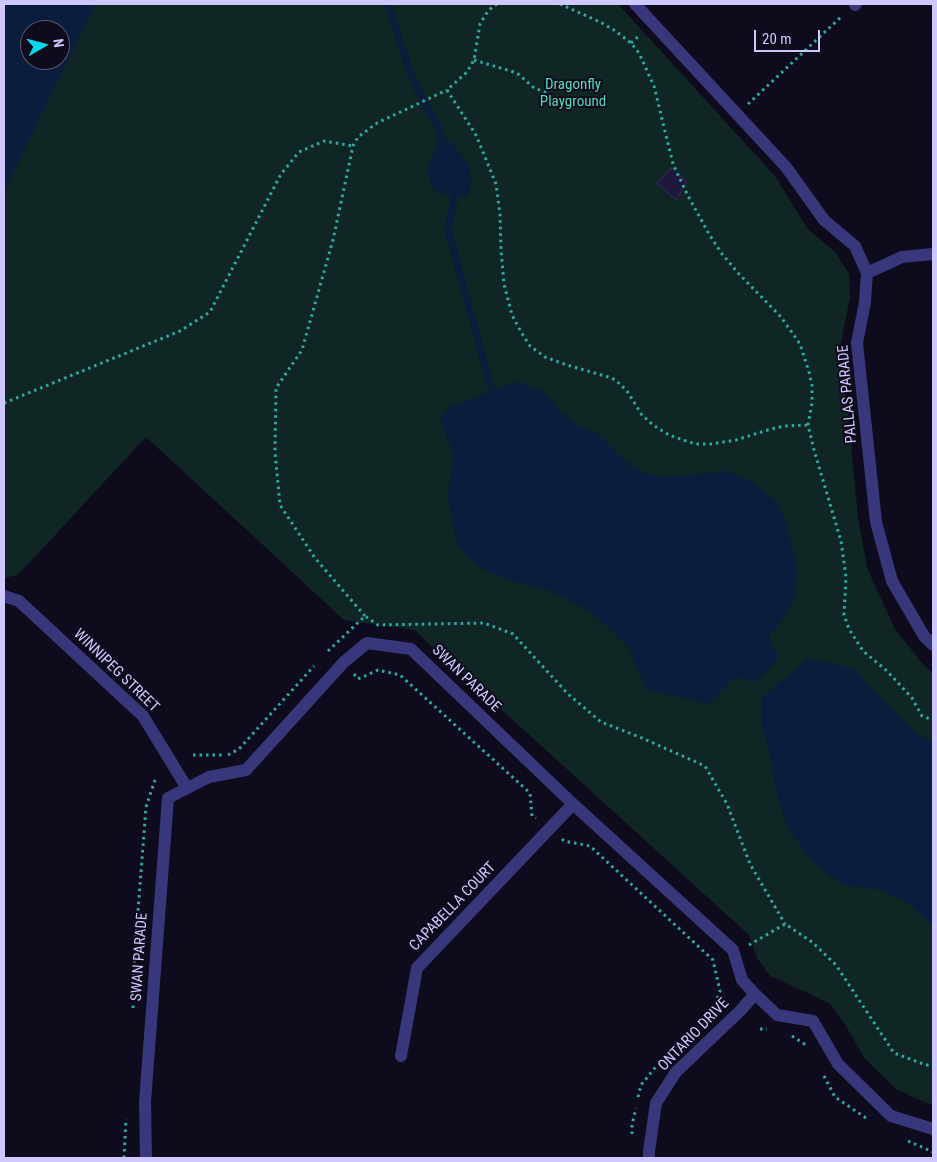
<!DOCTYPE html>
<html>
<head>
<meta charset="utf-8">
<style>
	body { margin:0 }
	#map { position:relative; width:937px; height:1162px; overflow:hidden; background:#0e0b1c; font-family:"Roboto Condensed",sans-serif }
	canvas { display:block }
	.frame { position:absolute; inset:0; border:5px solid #cec8fe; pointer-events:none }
	.north { position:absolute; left:20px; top:20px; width:50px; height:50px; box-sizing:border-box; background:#0e0b1c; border:1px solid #5b5776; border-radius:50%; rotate:82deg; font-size:14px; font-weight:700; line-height:20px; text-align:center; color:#cec8fe }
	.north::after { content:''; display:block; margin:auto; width:18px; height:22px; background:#03d8ef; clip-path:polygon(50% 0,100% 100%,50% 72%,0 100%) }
	.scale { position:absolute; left:754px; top:30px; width:66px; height:22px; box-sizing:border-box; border:2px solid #cec8fe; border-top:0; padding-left:6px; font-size:15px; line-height:18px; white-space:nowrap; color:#cec8fe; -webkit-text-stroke:4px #0e0b1c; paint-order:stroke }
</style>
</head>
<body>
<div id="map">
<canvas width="937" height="1162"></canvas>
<div class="frame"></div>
<div class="north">N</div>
<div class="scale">20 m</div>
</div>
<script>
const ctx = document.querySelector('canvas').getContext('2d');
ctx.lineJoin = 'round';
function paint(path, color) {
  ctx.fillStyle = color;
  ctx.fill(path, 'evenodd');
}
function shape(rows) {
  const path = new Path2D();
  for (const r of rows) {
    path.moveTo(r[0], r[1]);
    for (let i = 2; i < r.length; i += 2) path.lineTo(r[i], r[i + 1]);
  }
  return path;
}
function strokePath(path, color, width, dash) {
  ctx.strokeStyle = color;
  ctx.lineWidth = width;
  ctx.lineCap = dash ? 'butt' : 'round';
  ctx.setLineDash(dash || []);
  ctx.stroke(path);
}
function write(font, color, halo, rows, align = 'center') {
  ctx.font = font + ' "Roboto Condensed",sans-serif';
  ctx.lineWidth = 4;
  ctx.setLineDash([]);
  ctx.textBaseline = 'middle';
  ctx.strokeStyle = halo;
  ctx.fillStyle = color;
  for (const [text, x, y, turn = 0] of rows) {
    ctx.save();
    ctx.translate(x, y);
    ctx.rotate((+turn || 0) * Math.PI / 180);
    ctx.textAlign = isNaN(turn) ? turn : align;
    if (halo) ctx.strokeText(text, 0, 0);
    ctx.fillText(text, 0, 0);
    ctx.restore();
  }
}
const green = shape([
	[4,4,618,4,775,176,808,229,835,252,849,274,850,297,841,343,858,517,867,568,895,629,922,663,933,673,933,1105,924,1102,896,1089,865,1059,846,1026,830,1004,808,993,770,976,757,958,749,935,414,630,344,620,146,437,18,575,4,578],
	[30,30,60,30,60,60,30,60]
]);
const water = shape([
	[4,4,96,4,4,191],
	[30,30,60,30,60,60,30,60],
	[441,131,462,156,470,168,471,181,468,197,436,192,430,184,428,169],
	[516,382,539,389,548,396,559,411,578,426,598,434,625,461,646,474,670,477,727,471,752,482,776,501,787,525,797,566,796,591,787,614,770,635,769,642,779,657,767,671,753,683,741,677,731,680,709,704,647,690,628,647,590,611,552,591,507,580,477,566,458,547,447,496,454,456,440,420,451,407],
	[808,659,831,663,856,670,888,706,920,735,933,742,933,926,908,903,877,889,843,885,812,862,787,826,775,787,769,749,762,726,762,697]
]);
const stream = shape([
	[388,4,412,79,438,127,442,143],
	[455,187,456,191,448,230,492,391]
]);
const building = shape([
	[671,168,687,182,676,200,657,183,671,168]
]);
const path = shape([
	[497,4,492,7,486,14,480,24,474,60,471,65,467,72,447,90,476,135,496,184,500,214,501,250,504,284,512,315,521,332,530,346,545,357,567,365,612,378,620,384,627,391,642,415,653,425,669,435,683,440,696,444,711,444,736,440,771,429,785,426,808,425],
	[560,4,600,22,614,30,631,43,639,53,654,86,673,164,687,194,709,234,722,254,739,274,781,317,800,344,809,372,812,386,812,403,808,425,814,450,841,541,846,577,844,615,849,629,863,651,887,671,912,698,922,716,933,720],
	[631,43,640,35],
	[474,60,517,73,534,88,548,93],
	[748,104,842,16],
	[4,403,180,331,210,312,281,174,299,152,324,141,353,146],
	[365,616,315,558,280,505,275,452,276,388,302,350,333,240,353,146,358,137,377,123,447,90],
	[328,651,365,616,378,625,484,623,513,634,568,694,601,722,642,738,705,766,727,804,750,864,785,924],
	[354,674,358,679,378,670,400,675,530,793,532,816,536,818],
	[193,755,222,755],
	[228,755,239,749,314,666],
	[562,839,564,841,590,846,713,960,720,991,712,1013],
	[749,945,785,924,812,942,836,965,894,1053,926,1065,933,1065],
	[133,1008,135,950,146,807,155,780],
	[760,1029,767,1029],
	[792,1036,806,1045],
	[824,1076,835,1097,866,1118],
	[638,1097,641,1085,662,1059],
	[632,1134,632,1125,636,1108],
	[908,1141,933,1152],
	[124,1158,126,1119]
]);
const minor = shape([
	[635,4,786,167,824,220,855,246,867,273,865,302,857,343,876,522,892,581,924,636,933,645],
	[855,5,856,4],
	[867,273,902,257,933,254],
	[4,596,19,601,143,716,187,788],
	[401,1056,417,968,573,804],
	[146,1158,145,1102,168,798,209,777,246,770,344,662,367,643,411,649,573,804,733,950,742,980,755,994,777,1015,813,1021,838,1064,891,1116,933,1129],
	[649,1158,649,1151,656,1103,676,1072,740,1011,755,994]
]);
const parkNames = [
	["Dragonfly",573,85],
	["Playground",573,102]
];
const streetNames = [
	["PALLAS PARADE",848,394,-95],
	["WINNIPEG STREET",116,671,44],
	["SWAN PARADE",466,679,44],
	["CAPABELLA COURT",453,907,-46],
	["SWAN PARADE",140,957,-86],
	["ONTARIO DRIVE",694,1035,-46]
];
paint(green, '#0f2625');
paint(water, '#0b1d3c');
strokePath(stream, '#0b1d3c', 7);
paint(building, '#1f183d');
strokePath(building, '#362a69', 1);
strokePath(path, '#2eaca4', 3, [2.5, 4]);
strokePath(minor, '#39377b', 12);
write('15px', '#56dcba', '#0e0b1c', parkNames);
write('15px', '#cec8fe', '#0e0b1c', streetNames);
</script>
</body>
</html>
